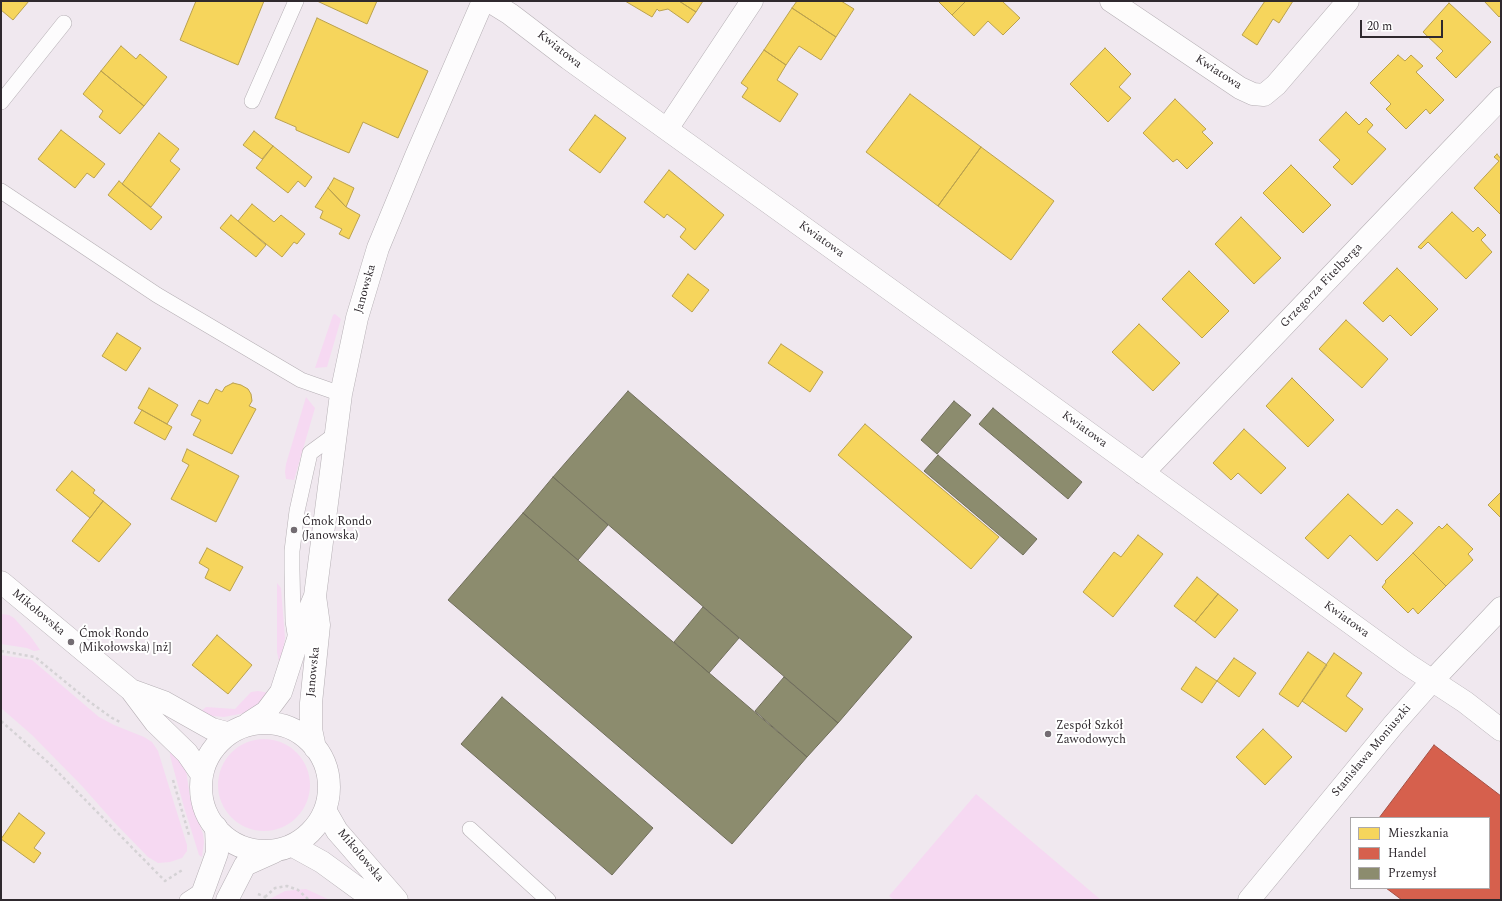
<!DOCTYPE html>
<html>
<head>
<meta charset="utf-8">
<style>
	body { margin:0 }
	#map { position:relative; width:1502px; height:901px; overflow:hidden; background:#f0e8ef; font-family:Spectral,serif }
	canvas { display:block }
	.frame { position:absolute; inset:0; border:2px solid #2f292e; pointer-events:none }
	.legend { position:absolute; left:1350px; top:817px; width:140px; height:72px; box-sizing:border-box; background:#fff; border:1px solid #aca9ab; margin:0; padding:5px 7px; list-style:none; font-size:12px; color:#2f292e }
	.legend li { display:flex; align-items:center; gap:8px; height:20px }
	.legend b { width:20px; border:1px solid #aca9ab }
	.scale { position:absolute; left:1360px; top:20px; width:83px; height:18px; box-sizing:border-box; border:2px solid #2f292e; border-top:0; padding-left:5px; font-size:12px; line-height:14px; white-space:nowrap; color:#2f292e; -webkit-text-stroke:3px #fff; paint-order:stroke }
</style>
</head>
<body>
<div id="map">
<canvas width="1502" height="901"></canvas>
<div class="frame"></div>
<ul class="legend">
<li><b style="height:11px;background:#f6d55c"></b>Mieszkania</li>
<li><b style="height:11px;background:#d6604d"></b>Handel</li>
<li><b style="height:11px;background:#8c8c6e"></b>Przemysł</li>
</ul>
<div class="scale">20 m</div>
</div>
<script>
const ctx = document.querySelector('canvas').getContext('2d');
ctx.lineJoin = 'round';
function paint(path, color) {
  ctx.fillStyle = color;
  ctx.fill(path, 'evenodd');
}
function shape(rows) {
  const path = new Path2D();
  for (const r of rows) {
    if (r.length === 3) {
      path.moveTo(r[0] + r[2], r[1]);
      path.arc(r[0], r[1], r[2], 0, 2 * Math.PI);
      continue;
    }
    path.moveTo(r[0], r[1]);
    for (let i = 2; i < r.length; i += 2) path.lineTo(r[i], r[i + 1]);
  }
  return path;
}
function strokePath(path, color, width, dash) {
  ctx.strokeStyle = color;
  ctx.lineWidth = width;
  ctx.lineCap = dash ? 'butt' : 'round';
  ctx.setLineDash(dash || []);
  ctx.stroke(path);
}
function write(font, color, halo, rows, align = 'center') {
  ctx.font = font + ' Spectral,serif';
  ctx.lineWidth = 4;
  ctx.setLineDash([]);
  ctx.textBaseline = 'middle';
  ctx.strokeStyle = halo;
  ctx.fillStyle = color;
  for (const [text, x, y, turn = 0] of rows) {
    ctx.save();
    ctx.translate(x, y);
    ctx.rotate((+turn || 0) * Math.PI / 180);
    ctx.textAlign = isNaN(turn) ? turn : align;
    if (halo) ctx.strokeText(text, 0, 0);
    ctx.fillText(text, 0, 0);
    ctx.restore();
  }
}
const green = shape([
	[335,314,341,319,327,367,315,368,333,315],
	[306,397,315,408,294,480,286,479,285,472,286,464],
	[277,583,281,588,285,638,280,667,277,652],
	[1,614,9,615,14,618,31,637,40,650,34,651,27,648,1,644],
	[1,655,32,660,99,717,114,725,144,737,152,742,158,751,187,845,187,851,182,858,170,862,158,863,148,857,113,821,82,786,32,735,1,708],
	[258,691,270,693,269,697,245,713,224,717,213,716,200,712,206,707,235,709,251,692],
	[264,785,46],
	[170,750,177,755,186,770,190,797,203,834,204,842,202,857,199,855,184,807,170,756],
	[976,794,1101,900,894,900,889,896],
	[306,889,330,900,268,900,285,891]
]);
const homes = shape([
	[1,1,29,1,13,20,1,10,1,1],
	[196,1,264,1,238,65,180,40,196,1],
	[317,1,377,1,367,24,317,1],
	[625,1,679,1,696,12,688,23,668,9,659,11,657,9,652,17,625,1],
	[679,1,703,1,696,12,679,1],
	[797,1,841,1,854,9,836,37,792,8,797,1],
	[938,1,966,1,952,15,938,1],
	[966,1,1002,1,1020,18,1003,35,988,21,974,36,952,15,966,1],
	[1265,1,1293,1,1279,23,1273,19,1257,45,1242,35,1265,1],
	[1484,1,1501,1,1501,15,1499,17,1484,1],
	[1449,3,1491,42,1456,78,1436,58,1443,51,1423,32,1449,3],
	[792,8,836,37,821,60,799,46,786,65,764,50,792,8],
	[317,18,428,71,398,138,363,122,349,153,296,130,296,127,275,118,317,18],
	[121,46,136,59,140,54,167,77,144,106,101,71,121,46],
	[1105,48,1131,74,1119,87,1131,98,1108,122,1070,84,1105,48],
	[764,50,786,65,777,80,798,94,780,122,742,97,748,88,741,83,764,50],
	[1398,55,1405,61,1411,55,1423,66,1416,72,1444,100,1430,114,1426,109,1406,129,1386,109,1391,104,1370,83,1398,55],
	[101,71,144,106,120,134,99,117,103,111,83,94,101,71],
	[910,94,981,147,938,206,866,152,910,94],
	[1175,99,1206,129,1202,132,1213,143,1187,169,1177,159,1173,162,1143,133,1175,99],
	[1346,112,1359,125,1366,118,1373,125,1367,132,1386,149,1352,185,1333,167,1340,160,1319,140,1346,112],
	[595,115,626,138,600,173,569,150,595,115],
	[61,130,105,164,94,178,87,173,75,188,38,159,61,130],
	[254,131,273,146,262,159,243,145,254,131],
	[159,133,179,149,170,161,180,169,151,207,122,184,159,133],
	[273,146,312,177,305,187,298,181,288,193,256,168,273,146],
	[981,147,1054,201,1011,260,938,206,981,147],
	[1497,154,1501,159,1501,215,1474,188,1499,161,1494,157,1497,154],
	[1291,165,1331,205,1303,233,1263,193,1291,165],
	[669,170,724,215,695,250,680,237,686,229,667,214,664,218,644,202,669,170],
	[334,178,354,188,346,207,328,188,334,178],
	[119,181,162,217,151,230,108,195,119,181],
	[328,188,346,207,360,215,349,239,339,234,342,229,320,218,323,211,315,207,328,188],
	[252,204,274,222,281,215,305,234,297,244,294,242,282,257,238,221,252,204],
	[1452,212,1473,232,1478,227,1486,235,1481,240,1492,252,1466,279,1428,242,1421,249,1418,247,1452,212],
	[231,215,266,245,256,257,220,228,231,215],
	[1241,217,1281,258,1254,284,1215,244,1241,217],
	[1397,268,1438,309,1411,336,1390,315,1383,322,1363,303,1397,268],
	[1189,271,1229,311,1202,338,1162,299,1189,271],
	[688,274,709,290,692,312,672,296,688,274],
	[1346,320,1388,359,1362,388,1319,349,1346,320],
	[1139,324,1180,363,1153,391,1112,352,1139,324],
	[117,333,141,348,126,371,102,356,117,333],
	[781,344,823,372,810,392,768,363,781,344],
	[1292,378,1334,420,1308,447,1266,406,1292,378],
	[233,383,241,385,248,389,251,394,252,401,249,406,256,409,232,454,193,435,201,420,191,415,199,400,208,404,216,389,222,392,225,387,233,383],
	[149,388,178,405,167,424,138,408,149,388],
	[142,410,172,427,165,440,134,423,142,410],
	[865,424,999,537,971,569,838,455,865,424],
	[1244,429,1286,468,1261,494,1238,473,1231,480,1213,463,1244,429],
	[187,449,239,476,216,522,171,499,189,465,182,461,187,449],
	[72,471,95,490,93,493,103,501,90,518,56,490,72,471],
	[1501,492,1501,518,1488,505,1501,492],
	[1348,494,1382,525,1397,509,1413,523,1377,561,1350,535,1328,559,1305,538,1348,494],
	[103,501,131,524,99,562,72,541,103,501],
	[1447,524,1473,549,1468,554,1473,560,1446,586,1413,553,1439,526,1442,529,1447,524],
	[1138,535,1163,554,1113,617,1083,592,1114,552,1121,557,1138,535],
	[207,548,243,567,230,591,205,578,209,569,199,563,207,548],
	[1413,553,1446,586,1418,614,1413,608,1408,613,1382,587,1386,582,1385,581,1413,553],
	[1197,577,1218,594,1195,622,1174,606,1197,577],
	[1218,594,1238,610,1215,638,1195,622,1218,594],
	[217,635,252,665,228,694,192,665,217,635],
	[1308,652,1327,665,1298,707,1279,694,1308,652],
	[1334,653,1362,673,1346,696,1363,709,1346,732,1302,701,1334,653],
	[1234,658,1256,673,1239,697,1217,681,1234,658],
	[1196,667,1217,681,1202,703,1181,689,1196,667],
	[1263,729,1292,757,1265,785,1236,757,1263,729],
	[19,813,45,833,34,848,41,853,34,863,1,839,19,813]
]);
const shops = shape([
	[1434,745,1501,796,1501,900,1402,900,1386,888,1489,888,1489,818,1379,818,1434,745]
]);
const industry = shape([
	[628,391,912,637,838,723,553,477,628,391],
	[954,401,971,415,937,454,921,440,954,401],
	[993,408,1082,482,1068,499,979,424,993,408],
	[938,455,1037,539,1023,555,924,471,938,455],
	[553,477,608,525,578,560,523,513,553,477],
	[523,513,807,757,732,844,448,600,523,513],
	[703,607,739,638,709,673,674,642,703,607],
	[784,677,838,723,807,757,755,711,784,677],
	[502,697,653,828,612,875,461,744,502,697]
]);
const path = shape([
	[1,651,35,657,90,702,112,718,122,723],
	[1,721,50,764,165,881,184,869],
	[173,780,189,835],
	[258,894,265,897,263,900],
	[265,897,275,888,287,886,298,890,309,900]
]);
const service = shape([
	[252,101,296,1],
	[1,102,64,23],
	[1,191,157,295,301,380,341,394],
	[296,640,293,621,292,570,292,551,297,511,310,453,336,434],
	[470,829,548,900],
	[187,900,204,889]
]);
const minor = shape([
	[489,1,510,14,569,59,981,355,1407,664,1465,702,1501,730],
	[1111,1,1240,88,1253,94,1264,95,1276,85,1348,1],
	[667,129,752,1],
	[1143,473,1501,98],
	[200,900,217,853,216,827],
	[227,900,245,865,274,852],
	[1249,900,1394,724,1432,681,1501,608]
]);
const tertiary = shape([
	[1,582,131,690,155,722,187,753,202,775],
	[131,690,164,702,212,729,227,733],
	[249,723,266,712,281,692,302,627,315,596],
	[265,787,64],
	[315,748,311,729,311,703,319,625,315,596,341,394,357,318,378,248,416,156,483,1],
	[325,810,337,831,397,900],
	[293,846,322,862,374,900]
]);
const markers = [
	[294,530,4,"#736c72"],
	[71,642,4,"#736c72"],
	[1048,734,4,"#736c72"]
];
const streetNames = [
	["Kwiatowa",559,50,38],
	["Kwiatowa",1218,73,33],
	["Kwiatowa",821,240,36],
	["Grzegorza Fitelberga",1322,286,-46],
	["Janowska",366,289,-74],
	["Kwiatowa",1084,430,36],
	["Mikołowska",38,613,40],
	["Kwiatowa",1346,620,36],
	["Janowska",314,672,-84],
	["Stanisława Moniuszki",1372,751,-50],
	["Mikołowska",360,856,50]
];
const poiNames = [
	["Ćmok Rondo",302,523],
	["(Janowska)",302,537],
	["Ćmok Rondo",79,635],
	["(Mikołowska) [nż]",79,649],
	["Zespół Szkół",1056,727],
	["Zawodowych",1056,741]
];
paint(green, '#f6d9f2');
paint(homes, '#f6d55c');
strokePath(homes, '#baa14e', 1);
paint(shops, '#d6604d');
strokePath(shops, '#a45044', 1);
paint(industry, '#8c8c6e');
strokePath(industry, '#706e5b', 1);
strokePath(service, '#b5afb4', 16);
strokePath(minor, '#b5afb4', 23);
strokePath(tertiary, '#b5afb4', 23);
strokePath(path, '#d5d2d5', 2.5, [3, 3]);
strokePath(service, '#fdfcfd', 15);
strokePath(minor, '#fdfcfd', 22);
strokePath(tertiary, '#fdfcfd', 22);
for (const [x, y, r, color] of markers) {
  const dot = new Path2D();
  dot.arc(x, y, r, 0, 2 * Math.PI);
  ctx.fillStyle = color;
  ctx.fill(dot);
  strokePath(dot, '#fff', 1.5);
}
write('12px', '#2f292e', '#fff', streetNames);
write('12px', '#2f292e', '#fff', poiNames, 'left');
</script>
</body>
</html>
